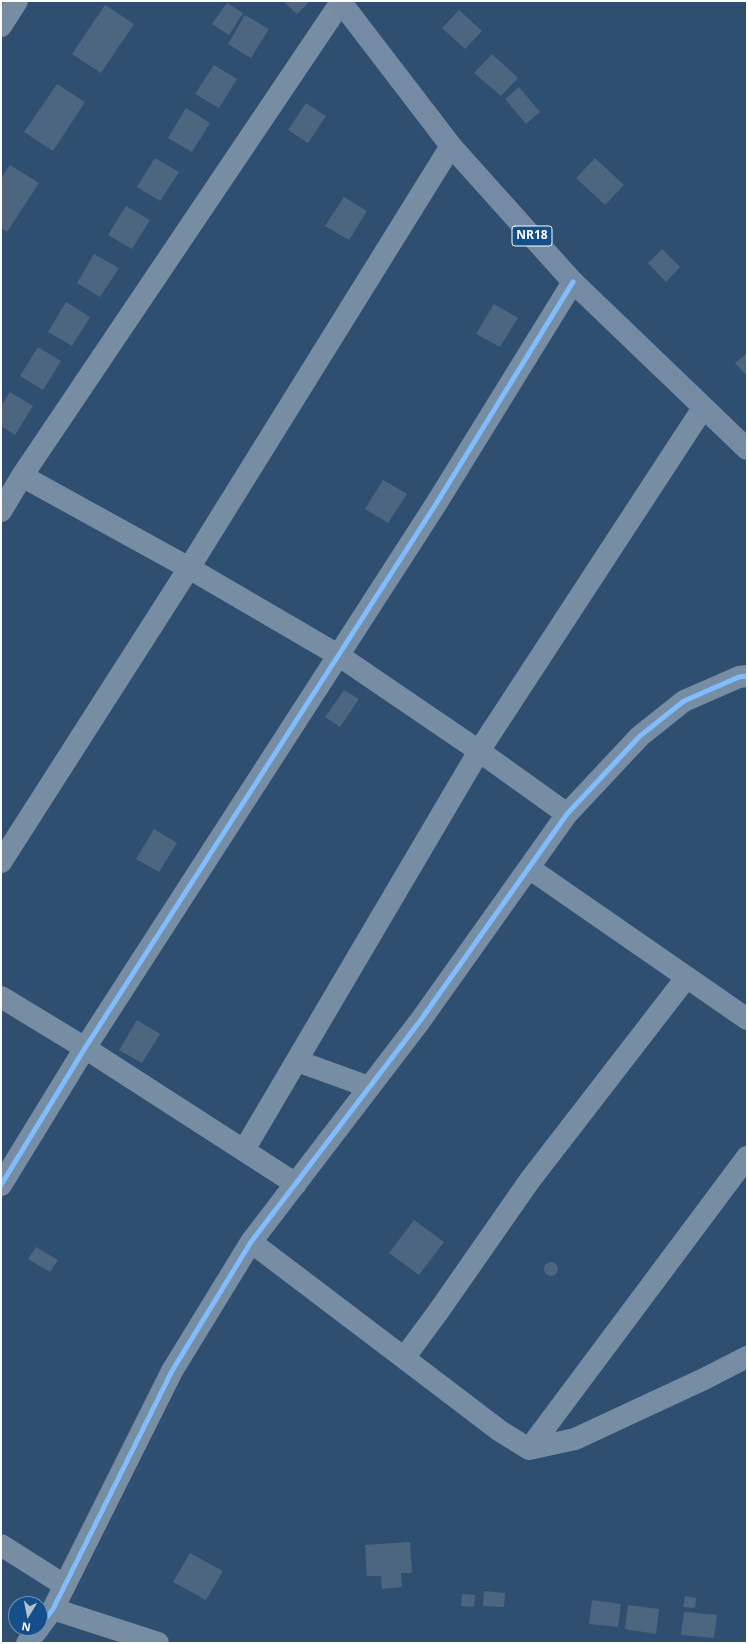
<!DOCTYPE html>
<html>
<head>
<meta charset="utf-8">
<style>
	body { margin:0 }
	#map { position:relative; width:748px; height:1644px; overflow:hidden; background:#2f4f70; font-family:"Noto Sans",sans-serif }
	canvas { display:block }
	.frame { position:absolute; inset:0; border:2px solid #fff; pointer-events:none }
	.north { position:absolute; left:8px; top:1596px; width:40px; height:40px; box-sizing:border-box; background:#144e8b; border:1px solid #7295b9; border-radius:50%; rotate:190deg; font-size:11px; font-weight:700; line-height:16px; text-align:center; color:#fff }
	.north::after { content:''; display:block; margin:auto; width:14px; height:18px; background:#b6c1cd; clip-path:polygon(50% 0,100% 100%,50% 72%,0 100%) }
</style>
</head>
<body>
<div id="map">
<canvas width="748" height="1644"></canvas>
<div class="frame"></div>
<div class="north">N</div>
</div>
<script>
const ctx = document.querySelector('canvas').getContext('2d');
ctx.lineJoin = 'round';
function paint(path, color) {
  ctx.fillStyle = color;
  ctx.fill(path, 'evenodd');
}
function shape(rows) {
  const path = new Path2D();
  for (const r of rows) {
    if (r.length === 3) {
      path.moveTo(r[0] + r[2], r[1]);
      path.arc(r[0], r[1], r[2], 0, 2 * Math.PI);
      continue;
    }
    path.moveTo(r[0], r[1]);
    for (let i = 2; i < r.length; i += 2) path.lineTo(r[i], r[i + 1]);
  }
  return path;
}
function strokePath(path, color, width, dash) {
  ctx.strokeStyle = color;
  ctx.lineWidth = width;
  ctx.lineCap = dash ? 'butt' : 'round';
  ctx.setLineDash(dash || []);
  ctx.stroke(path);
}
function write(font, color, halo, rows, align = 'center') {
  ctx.font = font + ' "Noto Sans",sans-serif';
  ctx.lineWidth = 3;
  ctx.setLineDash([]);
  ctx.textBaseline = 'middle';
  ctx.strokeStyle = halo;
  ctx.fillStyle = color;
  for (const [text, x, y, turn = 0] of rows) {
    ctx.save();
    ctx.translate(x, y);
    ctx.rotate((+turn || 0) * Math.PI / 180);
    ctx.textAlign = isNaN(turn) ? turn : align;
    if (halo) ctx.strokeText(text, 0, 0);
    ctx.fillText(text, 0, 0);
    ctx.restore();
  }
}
const building = shape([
	[283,1,310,1,297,14],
	[227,3,243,13,229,35,212,24],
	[105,5,134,24,101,73,72,54],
	[459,10,482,31,465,49,442,28],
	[245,15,269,29,251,58,228,44],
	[492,54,518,78,501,96,474,73],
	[214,65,237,79,219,108,195,94],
	[57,84,85,102,53,151,24,132],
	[519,87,540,112,526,124,505,99],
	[306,103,326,116,308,143,288,130],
	[186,108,210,123,192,152,168,138],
	[155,158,179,172,160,201,137,187],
	[595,158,624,185,605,205,576,178],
	[10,165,39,183,7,232,1,228,1,178],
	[344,197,367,211,349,240,325,226],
	[126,206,150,220,132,249,108,235],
	[662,249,680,267,666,282,648,263],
	[94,254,119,268,100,297,77,283],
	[66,302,90,317,72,346,48,332],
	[494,304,518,318,500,347,476,334],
	[38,347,61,361,43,390,20,376],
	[747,353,747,376,735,363],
	[10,392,33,406,15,435,1,426,1,406],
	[383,480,407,494,388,523,365,509],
	[344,690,359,699,340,727,325,717],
	[154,829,177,843,159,872,136,859],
	[137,1020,160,1034,142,1063,119,1050],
	[414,1220,444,1242,419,1275,389,1253],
	[36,1247,58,1260,50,1272,28,1259],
	[551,1269,7],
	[410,1542,412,1573,401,1573,402,1587,382,1589,381,1576,367,1576,365,1545],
	[190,1553,223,1571,206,1600,173,1582],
	[484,1591,505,1593,504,1607,483,1606],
	[462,1594,475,1595,474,1607,461,1606],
	[685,1596,696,1598,695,1608,683,1607],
	[592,1600,621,1604,618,1627,589,1624],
	[628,1605,659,1609,656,1634,625,1629],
	[684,1612,717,1615,714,1638,681,1635]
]);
const minor = shape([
	[1,26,17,1],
	[22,476,189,568,451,146],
	[1,511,22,476,341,2],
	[1,862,189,568,338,655,479,751,567,814],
	[529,868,747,1019],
	[1,997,85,1048,296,1184],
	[297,1061,369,1087],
	[244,1150,479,751,703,408],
	[1,1185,85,1048,436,504,573,282],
	[251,1242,404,1358,438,1312,530,1180,686,978],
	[404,1358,500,1431,529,1449,575,1439,704,1379,747,1357],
	[529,1449,747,1157],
	[1,1545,64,1585],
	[53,1609,158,1643],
	[40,1626,53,1609,172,1371,251,1242,420,1021,567,814,640,736,684,701,739,677,747,676],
	[27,1643,39,1628]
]);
const primary = shape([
	[340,1,451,146,573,282,747,449]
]);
const cycleway = shape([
	[1,1185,85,1048,436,504,573,282],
	[40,1626,53,1609,172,1371,251,1242,420,1021,567,814,640,736,684,701,739,677,747,676]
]);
const shields = [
	[532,236,40]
];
const shieldNames = [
	["NR18",532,236]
];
paint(building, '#4c6680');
strokePath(minor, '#768da4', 22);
strokePath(primary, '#758ba3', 22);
strokePath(cycleway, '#80bcff', 5);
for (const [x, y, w] of shields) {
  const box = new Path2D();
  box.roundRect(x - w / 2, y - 10, w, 20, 3);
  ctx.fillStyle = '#144e8b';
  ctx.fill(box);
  strokePath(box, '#fff', 1);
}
write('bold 12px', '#fff', null, shieldNames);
</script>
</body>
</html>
